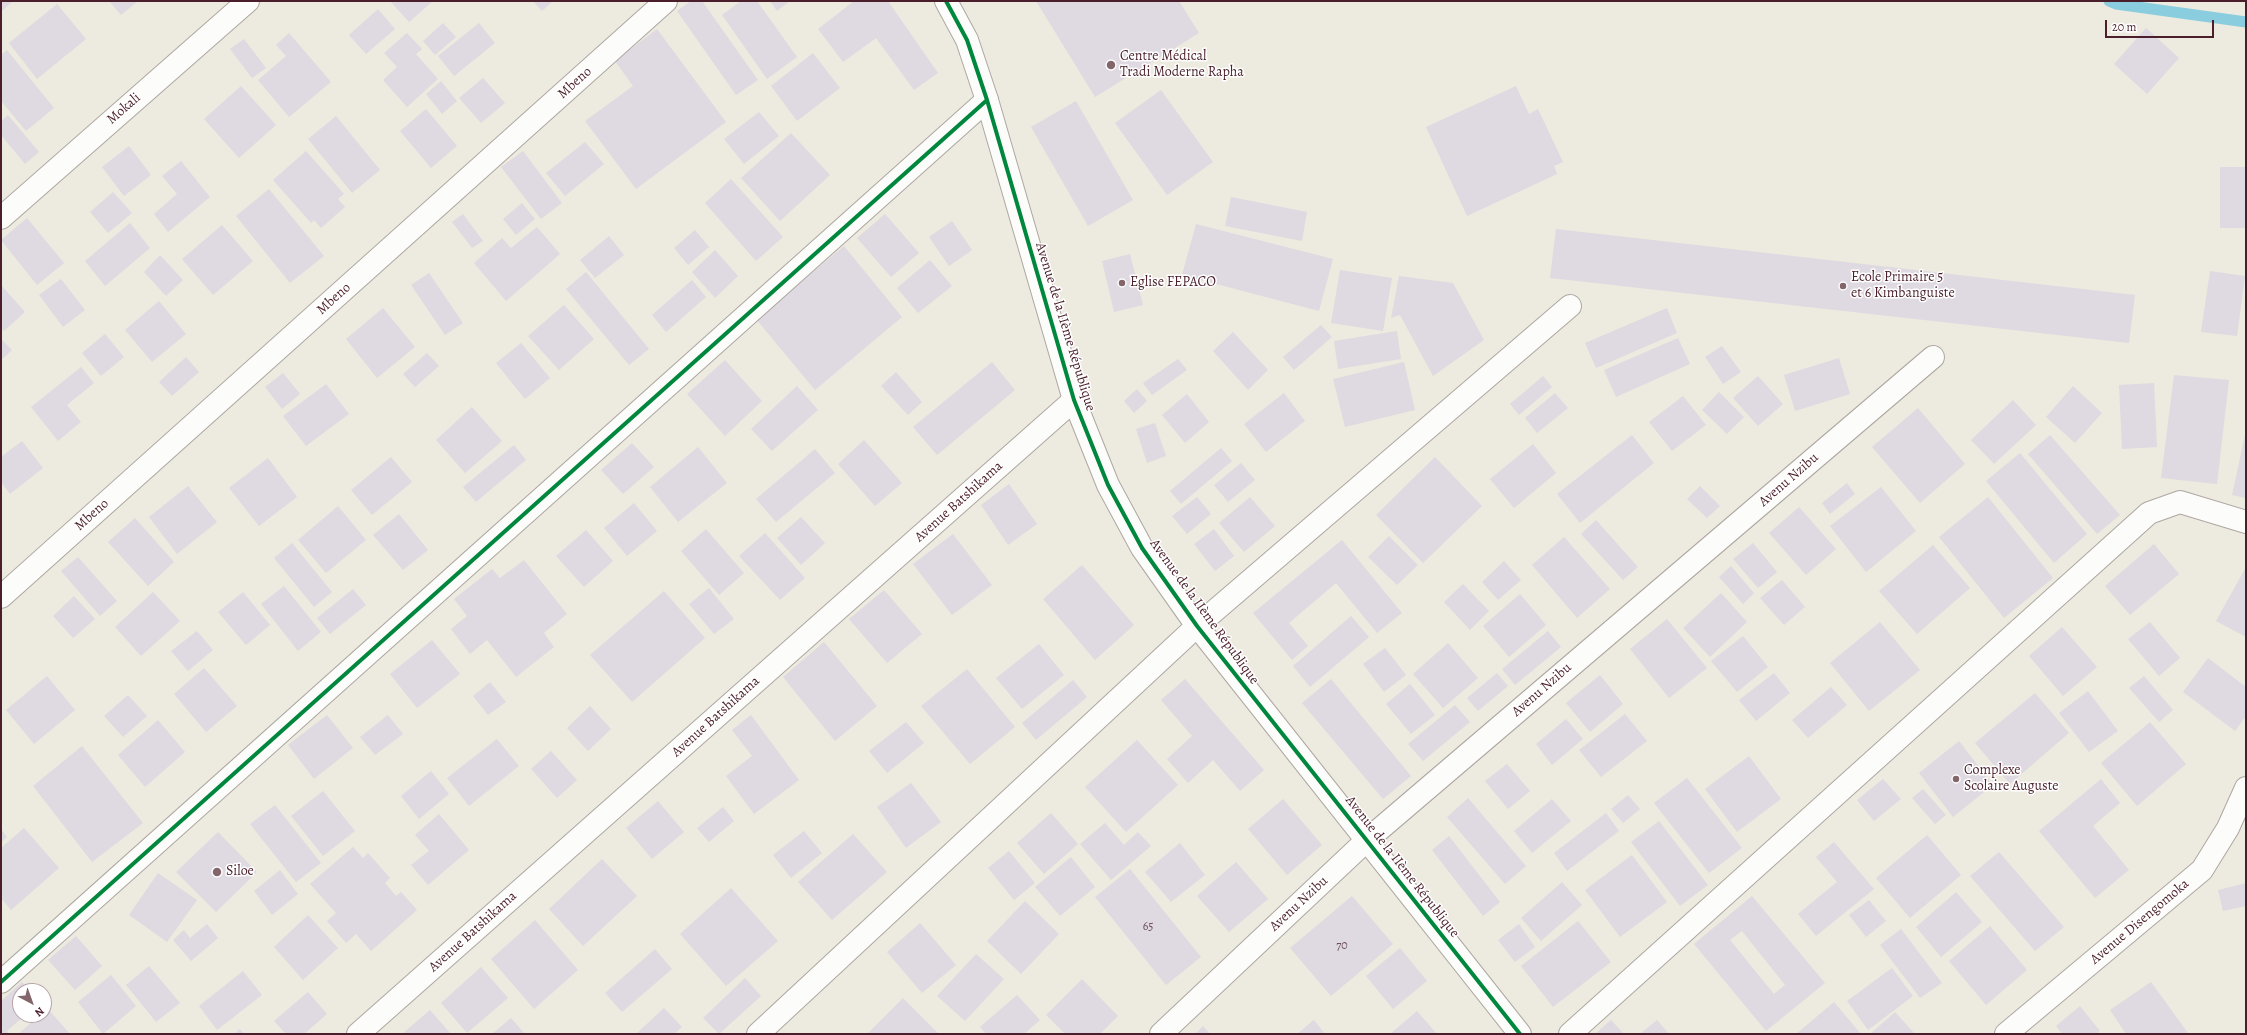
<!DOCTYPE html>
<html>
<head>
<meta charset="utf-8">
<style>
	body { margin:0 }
	#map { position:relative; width:2247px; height:1035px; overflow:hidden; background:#edeadf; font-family:Alegreya,serif }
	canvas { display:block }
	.frame { position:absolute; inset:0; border:2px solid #4a1f2b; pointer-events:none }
	.north { position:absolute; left:12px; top:983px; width:40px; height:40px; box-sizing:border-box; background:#fff; border:1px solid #b7a5aa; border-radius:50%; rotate:139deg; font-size:11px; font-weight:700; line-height:16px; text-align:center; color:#4a1f2b }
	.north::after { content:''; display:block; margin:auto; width:14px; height:18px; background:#83666a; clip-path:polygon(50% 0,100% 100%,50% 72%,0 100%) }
	.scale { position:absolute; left:2105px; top:20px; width:109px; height:18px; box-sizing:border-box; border:2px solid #4a1f2b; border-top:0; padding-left:5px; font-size:12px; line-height:14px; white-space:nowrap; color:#4a1f2b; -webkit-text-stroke:3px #fff; paint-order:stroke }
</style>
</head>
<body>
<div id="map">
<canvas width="2247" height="1035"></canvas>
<div class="frame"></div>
<div class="north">N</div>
<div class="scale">20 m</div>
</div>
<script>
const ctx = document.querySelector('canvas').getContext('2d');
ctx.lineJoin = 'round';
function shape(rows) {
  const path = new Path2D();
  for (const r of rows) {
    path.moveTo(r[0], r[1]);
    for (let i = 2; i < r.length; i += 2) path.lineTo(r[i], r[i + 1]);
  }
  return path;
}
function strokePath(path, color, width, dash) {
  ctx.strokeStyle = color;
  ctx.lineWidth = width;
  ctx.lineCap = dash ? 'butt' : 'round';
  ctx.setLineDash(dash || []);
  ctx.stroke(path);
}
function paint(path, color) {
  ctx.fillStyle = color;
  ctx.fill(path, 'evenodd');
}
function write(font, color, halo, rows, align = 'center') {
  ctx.font = font + ' Alegreya,serif';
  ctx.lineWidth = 3;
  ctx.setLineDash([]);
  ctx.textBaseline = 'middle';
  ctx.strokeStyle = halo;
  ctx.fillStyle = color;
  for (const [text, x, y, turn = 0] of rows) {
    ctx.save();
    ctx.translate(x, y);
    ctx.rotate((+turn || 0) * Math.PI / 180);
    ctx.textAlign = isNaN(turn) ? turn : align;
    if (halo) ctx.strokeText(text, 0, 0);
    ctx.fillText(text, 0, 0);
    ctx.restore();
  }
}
const stream = shape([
	[2109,1,2116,4,2246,22]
]);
const building = shape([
	[1,1,13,1,1,12],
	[109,1,138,1,121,15],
	[390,1,433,1,409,22],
	[533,1,553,1,542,11],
	[691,1,702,1,758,80,736,95,677,11],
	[741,1,757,1,797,57,767,79,722,15],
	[770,1,790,1,777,11],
	[854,1,888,1,938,73,914,90,876,38,843,62,818,29],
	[1036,1,1179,1,1199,33,1095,97],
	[57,4,86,39,37,79,9,43],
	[378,9,395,29,366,54,349,35],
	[443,23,456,37,435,55,423,41],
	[479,23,495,43,454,76,438,56],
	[2146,28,2179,58,2147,94,2114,64],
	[657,29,726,122,636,189,585,121,633,86,615,61],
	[289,33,331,82,289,117,258,80,286,56,276,45],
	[407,33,422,49,416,54,438,79,407,107,383,80,397,67,384,53],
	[244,39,266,68,252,78,230,49],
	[7,50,54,108,26,131,1,101,1,55],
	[813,53,840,88,797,121,771,86],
	[483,78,505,103,481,123,459,98],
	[441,81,457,101,442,114,426,94],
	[241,86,276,125,239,158,204,119],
	[1516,86,1529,114,1538,109,1563,162,1554,166,1557,174,1467,216,1426,127],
	[1161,90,1213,162,1167,195,1115,123],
	[1076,101,1133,200,1088,226,1031,127],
	[426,109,457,146,431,168,400,131],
	[759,112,779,136,744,164,724,139],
	[8,115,39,152,25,164,1,135,1,121],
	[336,116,380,170,352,193,308,139],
	[791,133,830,175,780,221,741,178],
	[585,142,604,164,565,196,546,173],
	[129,146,151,175,124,196,102,167],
	[306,151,344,194,338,199,345,207,321,228,314,220,311,223,273,180],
	[523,151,562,203,541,219,501,167],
	[181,161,210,197,168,232,154,214,177,194,162,176],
	[2220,167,2246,167,2246,228,2220,228],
	[731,179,783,237,756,261,705,203],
	[269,189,324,256,290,283,236,216],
	[113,192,132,213,108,233,90,212],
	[1231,197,1307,212,1302,241,1225,226],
	[522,203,535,219,516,235,503,219],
	[463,214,483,241,472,248,452,222],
	[885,214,919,253,891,277,857,238],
	[27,218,64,263,37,285,1,240],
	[952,221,972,250,949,266,929,237],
	[130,223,150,248,105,286,85,261],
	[1196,224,1333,259,1319,311,1182,275],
	[222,225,253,261,213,295,182,259],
	[537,227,560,254,506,301,474,263,502,238,511,248],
	[1556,229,2135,295,2129,343,1550,278],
	[695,230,709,247,688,265,674,248],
	[609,236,624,255,595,278,580,260],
	[844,246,902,317,815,390,756,319],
	[715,250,738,276,715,298,692,272],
	[1130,254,1143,305,1114,312,1102,261],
	[160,255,183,280,166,296,144,272],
	[930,260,952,286,918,313,897,288],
	[1340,270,1392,278,1383,331,1331,323],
	[2210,271,2245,276,2237,336,2201,332],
	[586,272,649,349,629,365,566,289],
	[429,273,463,323,445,335,411,285],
	[1399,276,1453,283,1484,340,1433,376,1400,315,1391,318],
	[61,279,85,310,63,327,39,295],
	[692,280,706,297,666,332,652,315],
	[1,285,25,312,4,331,1,328],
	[159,301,186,334,152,362,125,330],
	[564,305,594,339,559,370,528,336],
	[383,308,415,347,377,378,346,339],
	[1667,308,1677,333,1596,368,1585,343],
	[1321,325,1332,337,1294,370,1283,357],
	[1397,331,1401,359,1338,369,1334,341],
	[1233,332,1268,370,1248,390,1213,351],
	[105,334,124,357,101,376,82,353],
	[1678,338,1690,364,1616,397,1604,370],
	[1,339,12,350,1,360],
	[521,343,550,378,525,399,496,363],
	[1722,346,1741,372,1723,384,1705,357],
	[427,353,439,366,415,387,403,374],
	[186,357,199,372,172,396,159,382],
	[1839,358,1850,394,1795,411,1784,375],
	[1178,359,1187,370,1152,395,1143,383],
	[725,360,762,401,725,436,687,394],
	[992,362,1015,390,937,455,913,427],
	[1404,362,1415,410,1345,427,1333,379],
	[81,367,94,383,67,405,81,422,58,441,31,407],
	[896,372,922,402,908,415,881,386],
	[283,373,300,394,282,409,265,387],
	[2174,375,2229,380,2217,484,2161,478],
	[1543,376,1552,387,1519,415,1510,404],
	[1758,376,1783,404,1758,426,1733,398],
	[2154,383,2157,447,2122,449,2119,385],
	[326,384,349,414,306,446,283,416],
	[797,386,818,410,772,451,751,429],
	[2073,386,2102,413,2075,443,2046,417],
	[1137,389,1147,401,1134,413,1124,401],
	[1719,392,1744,417,1727,434,1702,410],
	[1284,393,1305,421,1266,452,1244,424],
	[1555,393,1568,408,1537,433,1525,418],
	[1187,394,1209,422,1185,443,1162,415],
	[1683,396,1706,425,1672,451,1649,422],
	[2013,400,2036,425,1994,464,1971,440],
	[472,407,502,441,465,473,436,440],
	[1918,408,1965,464,1920,503,1872,447],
	[1155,423,1166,456,1147,463,1136,429],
	[1632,435,1654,463,1580,523,1557,494],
	[2050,435,2120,515,2097,534,2028,454],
	[2245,435,2246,435,2246,498,2232,495],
	[864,440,902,483,875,506,838,464],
	[22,441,43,468,10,494,1,482,1,457],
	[632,443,654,467,623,494,601,470],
	[1533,444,1556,473,1514,508,1490,479],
	[514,445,526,460,476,502,463,487],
	[698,447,727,483,678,522,650,487],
	[1221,448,1232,461,1181,504,1170,491],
	[815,449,835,473,776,522,756,499],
	[2020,453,2087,534,2054,563,1986,481],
	[391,457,412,482,372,515,351,490],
	[1435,457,1482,506,1423,563,1376,515],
	[268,458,297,497,259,526,229,488],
	[1241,463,1255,480,1228,502,1214,485],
	[1847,483,1855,494,1830,514,1822,503],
	[1009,484,1037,524,1008,545,981,505],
	[188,486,217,522,177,554,149,517],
	[1700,486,1720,506,1707,518,1687,499],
	[1881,487,1916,531,1866,572,1830,526],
	[1197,497,1211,514,1187,534,1172,516],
	[1250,497,1275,526,1244,552,1219,523],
	[1988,497,2053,578,2004,618,1939,537],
	[634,503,657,531,627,556,604,528],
	[338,506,366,540,326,573,298,540],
	[1799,507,1836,549,1806,575,1769,533],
	[399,514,428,550,403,570,373,535],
	[801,517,825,543,801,565,777,538],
	[135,518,174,562,148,586,108,542],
	[1596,520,1638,567,1623,580,1581,534],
	[706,529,744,573,719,595,681,551],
	[1214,529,1234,556,1215,571,1194,544],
	[586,530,613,561,584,587,556,556],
	[765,533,805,578,780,600,739,556],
	[953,534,992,585,952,615,913,564],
	[1389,536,1418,565,1397,585,1368,557],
	[1564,537,1610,589,1577,618,1532,565],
	[1342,540,1402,613,1377,633,1336,583,1289,623,1308,646,1292,660,1253,613],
	[292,543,332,592,314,607,274,558],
	[1753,543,1777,572,1758,588,1733,559],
	[2154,544,2179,574,2130,615,2105,586],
	[1933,545,1970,588,1917,634,1879,591],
	[78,557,117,601,100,616,61,571],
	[524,560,567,614,544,633,554,647,516,677,487,640,470,654,451,629,467,616,454,599,492,569,500,578],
	[1504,561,1521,580,1498,600,1482,582],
	[1082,565,1134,625,1095,660,1043,599],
	[1731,566,1754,593,1743,604,1719,577],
	[2246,567,2246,637,2216,621],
	[1782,580,1805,607,1784,625,1760,598],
	[1463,584,1489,611,1470,630,1444,602],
	[284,586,321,632,298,651,261,604],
	[709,588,734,619,714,634,689,604],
	[353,589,366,605,330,634,317,618],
	[884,590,922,634,887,663,849,619],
	[664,591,705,638,632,702,590,655],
	[153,592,180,621,141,656,115,627],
	[243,592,270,625,246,645,218,612],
	[1721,593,1747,622,1710,657,1683,628],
	[1520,594,1546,625,1509,657,1483,626],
	[74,596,95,619,73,638,53,616],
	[1351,616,1369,637,1310,687,1293,666],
	[1667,619,1707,668,1669,698,1630,649],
	[1880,622,1920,670,1869,711,1830,663],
	[2150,622,2180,658,2159,676,2128,639],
	[2062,627,2097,667,2063,696,2029,656],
	[197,631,213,650,188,671,171,651],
	[1548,631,1561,647,1515,685,1502,669],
	[1743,636,1768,667,1737,692,1711,661],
	[432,640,460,674,417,708,390,674],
	[824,642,877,706,835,741,783,677],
	[1448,643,1478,678,1443,708,1413,674],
	[1039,644,1064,675,1022,709,996,678],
	[1385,648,1406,675,1384,692,1363,664],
	[2208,658,2246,687,2246,716,2235,731,2183,692],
	[204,668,237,706,206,732,174,694],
	[967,669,1015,727,970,764,921,706],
	[1497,673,1508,686,1478,711,1467,698],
	[1774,673,1790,693,1756,721,1739,700],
	[1600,675,1623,704,1590,732,1566,703],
	[47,676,75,710,34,744,6,710],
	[2144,676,2173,710,2159,722,2129,688],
	[1185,679,1264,770,1240,791,1213,760,1188,783,1167,759,1192,736,1161,700],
	[1331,679,1411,776,1383,799,1302,703],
	[1073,680,1087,697,1036,740,1022,723],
	[490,682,506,702,488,715,473,696],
	[1410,684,1435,715,1411,734,1386,704],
	[1831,687,1847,705,1808,738,1792,720],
	[2088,691,2118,731,2089,752,2059,713],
	[2035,693,2069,733,2010,784,1975,743],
	[128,695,147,716,123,737,104,716],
	[1455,705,1470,722,1423,761,1408,744],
	[590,706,611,729,588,751,567,728],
	[1625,714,1647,741,1601,777,1579,750],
	[327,715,353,748,314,779,288,745],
	[388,715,403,734,375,755,360,737],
	[751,715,799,780,754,814,726,776,752,756,732,730],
	[1566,719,1583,739,1552,765,1536,744],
	[158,720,185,752,145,787,118,755],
	[906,722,924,743,887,773,869,751],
	[2150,722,2186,764,2137,806,2101,763],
	[497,739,519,766,469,806,447,778],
	[1137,740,1178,785,1126,832,1085,787],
	[1959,741,1993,785,1953,817,1919,773],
	[82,746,143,823,92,862,33,786],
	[551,751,577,780,557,798,531,769],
	[1749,756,1781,799,1737,832,1705,789],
	[1507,764,1530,791,1508,809,1485,781],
	[431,771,449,794,419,819,401,796],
	[1687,778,1742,848,1709,873,1654,803],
	[1883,779,1901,799,1874,821,1857,800],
	[2101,779,2120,803,2093,826,2129,870,2095,898,2039,831],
	[911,783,941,822,906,848,877,807],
	[1923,789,1946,815,1935,824,1912,798],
	[323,791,355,831,323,856,291,816],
	[1628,795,1640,809,1623,823,1611,809],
	[1468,798,1526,866,1505,884,1447,817],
	[1283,799,1322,845,1287,875,1248,829],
	[1552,799,1571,821,1532,853,1514,831],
	[658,801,684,832,652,859,626,828],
	[275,805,321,863,296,882,250,824],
	[723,807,734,821,709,842,697,828],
	[1051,813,1078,844,1044,874,1017,843],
	[1606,813,1619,831,1567,871,1554,853],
	[439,814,469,850,428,885,411,865,429,851,415,835],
	[1659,821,1708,885,1680,906,1631,842],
	[1105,823,1124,845,1138,832,1151,846,1111,880,1080,844],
	[24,828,59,868,11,910,1,898,1,848],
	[1,829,7,837,1,842],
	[804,831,822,853,791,878,773,855],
	[218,832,257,872,216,912,176,872],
	[853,834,887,872,832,920,798,882],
	[1927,835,1961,875,1910,918,1876,878],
	[1449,836,1500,902,1483,916,1432,850],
	[1834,842,1874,889,1816,936,1798,914,1837,882,1816,857],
	[1180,843,1205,875,1171,902,1145,872],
	[353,847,363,858,368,853,390,878,385,883,396,896,401,892,417,910,371,951,356,934,346,943,327,921,336,913,310,884],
	[1009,851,1035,883,1014,900,988,868],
	[1999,852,2064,927,2035,951,1970,876],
	[1632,855,1667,902,1620,937,1585,890],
	[1071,857,1095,887,1060,916,1035,887],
	[602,859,637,896,583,946,549,909],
	[1236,862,1268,899,1229,932,1197,896],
	[1130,869,1201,957,1166,985,1095,897],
	[280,870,298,894,272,915,254,891],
	[158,873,197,900,167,942,129,915],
	[1562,882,1582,905,1541,941,1521,918],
	[2246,883,2246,906,2223,911,2218,890],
	[731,888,778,941,726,986,680,934],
	[1956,892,1982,922,1941,957,1916,927],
	[1352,896,1393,944,1331,996,1290,948],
	[1752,896,1825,983,1766,1031,1694,944],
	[1742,931,1785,985,1774,994,1730,940],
	[1869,900,1886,921,1866,937,1849,915],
	[1025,901,1059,934,1021,974,987,941],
	[308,915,338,948,303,980,274,947],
	[535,920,578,970,534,1009,491,959],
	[1578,921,1611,962,1553,1007,1521,966],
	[920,923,956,965,922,993,887,952],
	[207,924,218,938,191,961,173,940,184,930,190,938],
	[1519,924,1535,947,1515,962,1498,940],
	[1990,926,2027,970,1986,1005,1949,961],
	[1901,929,1942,983,1920,998,1880,945],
	[76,936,102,966,75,990,48,960],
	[1400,948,1427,981,1393,1009,1366,976],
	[655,949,672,969,622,1012,605,993],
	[976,954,1004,979,965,1021,937,996],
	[149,966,180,1003,156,1022,126,985],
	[481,967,508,998,467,1033,441,1003],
	[1892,968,1913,996,1868,1030,1847,1001],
	[243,971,262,995,217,1030,199,1006],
	[111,975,136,1006,103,1034,78,1002],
	[745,978,761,996,719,1034,703,1018],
	[1082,979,1118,1016,1100,1034,1065,1034,1046,1015],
	[22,982,30,991,20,991,20,1015,25,1015,7,1031,9,1034,1,1034,1,1001],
	[2151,982,2188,1033,2186,1034,2126,1034,2110,1010],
	[308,992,327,1014,304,1034,286,1034,274,1021],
	[1017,995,1040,1020,1024,1034,986,1034,980,1027],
	[903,998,939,1034,867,1034],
	[1834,1002,1861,1034,1796,1034],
	[2080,1006,2100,1031,2096,1034,2062,1034,2056,1026],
	[664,1008,682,1027,674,1034,636,1034],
	[48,1009,70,1034,18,1034,40,1015,44,1015,44,1012],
	[430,1010,451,1034,402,1034],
	[1417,1011,1437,1034,1390,1034],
	[1895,1012,1915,1034,1870,1034],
	[511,1018,525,1034,492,1034],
	[1314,1020,1325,1034,1297,1034],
	[1611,1020,1624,1034,1595,1034],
	[1657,1020,1669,1034,1640,1034],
	[1203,1026,1210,1034,1195,1034],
	[239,1029,245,1034,235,1034]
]);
const street = shape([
	[1,218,248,1],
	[1,597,666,1],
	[1,982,987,100],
	[358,1034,1074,400],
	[758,1034,1197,626,1570,306],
	[1161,1034,1367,840,1933,357],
	[1570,1034,2149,513,2180,502,2246,522],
	[2006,1034,2202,870,2228,828,2246,788]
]);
const secondary = shape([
	[946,1,967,40,987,100,1074,400,1108,485,1142,548,1197,626,1520,1034]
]);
const cycleway = shape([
	[946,1,967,40,987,100,1074,400,1108,485,1142,548,1197,626,1520,1034],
	[1,982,987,100]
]);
const markers = [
	[1111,65,5,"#83666a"],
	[1122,283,4,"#83666a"],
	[1843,286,4,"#83666a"],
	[1956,779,4,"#83666a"],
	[217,872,5,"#83666a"]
];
const numberNames = [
	["65",1148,927],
	["70",1342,946]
];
const poiNames = [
	["Centre Médical",1120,57],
	["Tradi Moderne Rapha",1120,73],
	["Ecole Primaire 5",1851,278],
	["et 6 Kimbanguiste",1851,294],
	["Eglise FEPACO",1130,283],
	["Complexe",1964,771],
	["Scolaire Auguste",1964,787],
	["Siloe",226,872]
];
const streetNames = [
	["Mbeno",575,83,-42],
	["Mokali",124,109,-41],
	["Mbeno",334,299,-42],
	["Avenue de la IIème République",1065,327,73],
	["Avenu Nzibu",1789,480,-41],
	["Avenue Batshikama",959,502,-42],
	["Mbeno",92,515,-42],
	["Avenue de la IIème République",1204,612,54],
	["Avenu Nzibu",1542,690,-41],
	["Avenue Batshikama",716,717,-42],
	["Avenue de la IIème République",1402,867,52],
	["Avenu Nzibu",1299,904,-43],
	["Avenue Disengomoka",2140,922,-40],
	["Avenue Batshikama",473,932,-42]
];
strokePath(stream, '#8acddf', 11);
paint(building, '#dfd9e1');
strokePath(street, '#aea7a2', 24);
strokePath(secondary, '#aea7a2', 24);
strokePath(street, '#fcfcfa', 22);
strokePath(secondary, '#fcfcfa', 22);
strokePath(cycleway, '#00873e', 4);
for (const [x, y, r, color] of markers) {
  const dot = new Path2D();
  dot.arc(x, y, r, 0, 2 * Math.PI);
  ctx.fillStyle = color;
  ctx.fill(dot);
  strokePath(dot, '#fff', 1.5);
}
write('12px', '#6f4e58', null, numberNames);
write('14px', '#4a1f2b', '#fff', poiNames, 'left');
write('14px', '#4a1f2b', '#fff', streetNames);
</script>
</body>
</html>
